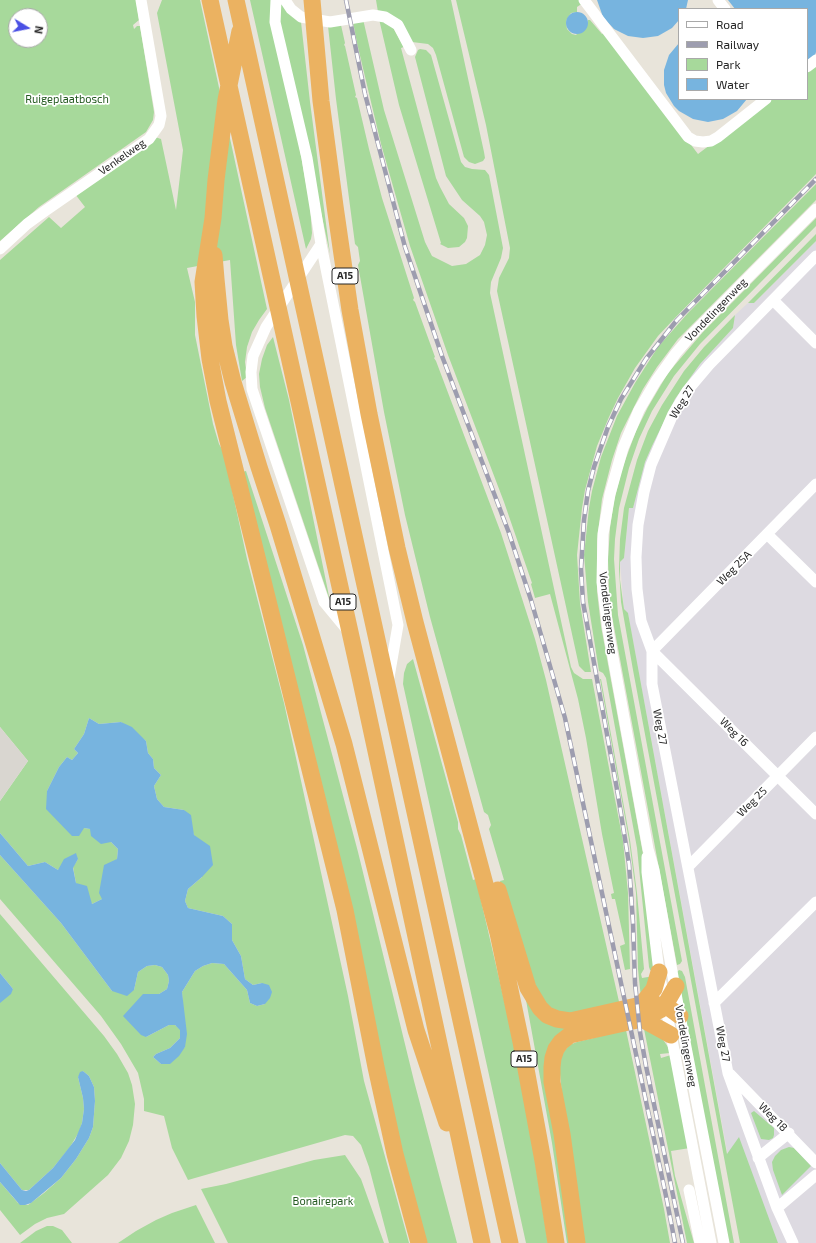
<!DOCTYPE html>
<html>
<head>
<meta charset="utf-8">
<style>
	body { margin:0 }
	#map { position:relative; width:816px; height:1243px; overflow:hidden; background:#e8e4da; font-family:"Exo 2",sans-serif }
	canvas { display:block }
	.legend { position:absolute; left:678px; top:8px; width:130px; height:92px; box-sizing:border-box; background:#fff; border:1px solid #a9a9a9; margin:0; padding:5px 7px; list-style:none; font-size:12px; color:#272727 }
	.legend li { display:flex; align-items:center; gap:8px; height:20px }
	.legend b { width:20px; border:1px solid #a9a9a9 }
	.north { position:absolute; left:8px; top:8px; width:40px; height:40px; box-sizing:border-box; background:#fff; border:1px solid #a9a9a9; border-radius:50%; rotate:100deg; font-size:11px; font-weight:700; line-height:16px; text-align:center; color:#272727 }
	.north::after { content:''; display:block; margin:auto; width:14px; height:18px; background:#4a50e4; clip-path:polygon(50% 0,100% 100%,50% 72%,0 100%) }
</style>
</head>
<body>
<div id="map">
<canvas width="816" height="1243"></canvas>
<ul class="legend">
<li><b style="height:5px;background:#fff"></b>Road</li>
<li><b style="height:5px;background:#9d9daf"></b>Railway</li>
<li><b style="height:11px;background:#a7d99b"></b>Park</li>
<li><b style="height:11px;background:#77b4df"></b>Water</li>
</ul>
<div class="north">N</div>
</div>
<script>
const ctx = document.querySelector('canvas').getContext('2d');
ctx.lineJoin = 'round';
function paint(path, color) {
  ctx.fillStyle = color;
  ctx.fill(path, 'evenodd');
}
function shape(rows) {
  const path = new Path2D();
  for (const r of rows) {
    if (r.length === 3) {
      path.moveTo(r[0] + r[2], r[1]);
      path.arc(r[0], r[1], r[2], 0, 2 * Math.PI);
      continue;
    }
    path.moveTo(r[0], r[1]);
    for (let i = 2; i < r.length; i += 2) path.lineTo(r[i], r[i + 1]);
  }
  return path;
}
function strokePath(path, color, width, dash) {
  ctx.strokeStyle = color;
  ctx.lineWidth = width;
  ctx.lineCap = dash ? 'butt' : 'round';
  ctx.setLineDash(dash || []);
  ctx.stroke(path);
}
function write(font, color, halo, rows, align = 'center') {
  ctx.font = font + ' "Exo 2",sans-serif';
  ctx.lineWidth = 3.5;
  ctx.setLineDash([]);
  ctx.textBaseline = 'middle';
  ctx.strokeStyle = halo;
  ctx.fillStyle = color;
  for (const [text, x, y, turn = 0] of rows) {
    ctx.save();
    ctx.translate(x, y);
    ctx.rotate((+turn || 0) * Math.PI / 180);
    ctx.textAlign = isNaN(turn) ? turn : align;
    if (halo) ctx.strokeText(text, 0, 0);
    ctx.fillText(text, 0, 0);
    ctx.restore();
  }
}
const industrial = shape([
	[816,241,816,1243,744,1243,628,614,624,609,620,562,624,558,629,508,633,508,645,462,659,430,675,399,700,364,733,328,735,315,748,303,754,303]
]);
const green = shape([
	[0,0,136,0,139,20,133,25,134,29,137,26,140,26,154,112,153,120,146,132,39,207,0,241],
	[16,16,40,16,40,40,16,40],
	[162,0,200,0,267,309,259,320,252,332,247,347,245,362,247,377,242,381,236,345,230,260,187,268,195,302,195,335,213,424,219,444,224,453,247,559,284,703,348,996,364,1081,409,1243,389,1243,369,1167,361,1145,353,1136,345,1135,188,1180,172,1148,164,1116,144,1111,144,1099,138,1073,121,1044,101,1016,0,899,0,855,61,923,112,991,134,990,138,972,147,966,155,965,162,967,168,975,169,981,167,989,159,994,143,994,146,1037,169,1025,175,1025,181,1030,180,1038,170,1048,156,1054,153,1057,161,1064,185,1047,182,992,195,971,203,966,212,963,224,964,247,990,250,1003,257,1006,265,1004,262,983,253,985,245,979,241,956,232,940,232,924,223,916,188,908,185,901,188,889,202,877,194,835,184,810,164,807,157,799,154,786,161,775,154,768,153,759,148,753,146,741,121,722,99,724,89,718,84,734,74,749,78,753,72,760,67,757,59,767,47,791,84,828,90,829,111,842,118,849,117,859,102,899,92,904,76,883,73,867,78,859,58,870,45,862,28,866,0,833,0,801,28,761,0,727,0,260,49,217,61,228,85,207,75,194,155,137,161,139,176,210,183,150,157,13],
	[250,0,273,0,310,206,312,233,311,239,306,249],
	[376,0,451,0,484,152,485,158,483,161,475,164,469,162,464,157,436,55,433,48,428,44,412,42,378,12],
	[456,0,581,0,583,3,577,7,577,12,571,13,567,19,566,22,567,29,572,34,576,35,588,22,588,20,590,20,602,34,605,32,698,154,771,99,807,99,807,71,816,64,816,174,675,318,658,336,635,368,618,398,609,417,597,446,585,490,582,508,577,555,580,603,591,672,585,672,579,666,497,291,499,278,509,258,510,248,486,125],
	[281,2,301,22,310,102,330,254,290,68,280,25],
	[363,19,384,110,425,242,432,256,452,266,466,264,480,255,485,245,487,235,484,222,480,216,462,200,446,176,415,57,418,50,420,49,426,50,431,55,461,162,465,167,472,169,485,170,489,175,503,248,501,258,491,282,490,293,571,667,574,673,583,679,592,679,623,841,628,893,630,969,625,970,620,946,625,944,615,899,612,899,611,894,614,893,602,834,586,738,578,699,550,594,535,598,531,584,532,583,504,502,448,355,410,246,381,144,357,43,353,22],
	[379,19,391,24,404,47,401,48,436,178,440,187,449,204,464,218,468,226,467,238,465,242,459,247,448,248,440,244,441,243,399,105],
	[341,25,345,43,344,45,345,46,356,95,355,97,357,98,369,149,382,198,414,298,413,300,415,302,435,357,434,358,436,361,501,533,535,639,546,680,620,1006,557,1015,541,1001,508,907,500,881,504,880,489,829,491,825,488,815,484,812,430,617,405,515,384,412,358,265,360,261,358,247,355,244,336,99,328,26],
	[816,184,816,200,688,329,678,339,657,367,643,389,621,433,612,460,602,499,597,541,597,591,601,626,643,854,654,971,653,971,650,970,649,967,637,848,606,678,603,673,599,671,588,602,584,555,589,508,592,491,601,457,617,416,635,383,658,347,688,313],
	[816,218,816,226,700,344,674,376,652,411,639,439,629,468,619,508,615,539,614,559,618,615,682,961,680,964,677,965,612,616,609,591,608,560,610,528,614,501,622,469,636,431,648,407,668,373,703,332],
	[816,234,816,241,754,303,748,303],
	[735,315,733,328,700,364,675,399,652,446,645,462,633,508,629,508,624,558,620,562,620,580,624,609,628,613,727,1154,739,1137,778,1243,740,1243,633,670,621,602,619,569,620,539,624,508,637,460,648,431,662,405,684,371,704,347],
	[273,337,289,400,330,601,265,408,260,387,259,374,262,359,267,345],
	[246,471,303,645,358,852,414,1081,457,1243,424,1243,242,472],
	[413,659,458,822,458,829,461,835,473,880,476,879,508,1017,528,1116,548,1243,526,1243,403,684,404,673,407,664],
	[600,679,601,679,603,690,630,840,637,893,644,969,641,974,642,978,654,976,641,998,638,969,636,893,629,840],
	[0,914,104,1036,117,1054,128,1073,132,1085,135,1104,133,1125,129,1141,121,1158,108,1175,64,1214,47,1218,35,1224,20,1235,0,1210,0,1182,18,1203,28,1205,44,1193,61,1178,76,1159,89,1138,93,1127,95,1101,94,1087,89,1076,83,1071,78,1077,83,1098,84,1109,82,1123,79,1132,70,1147,53,1168,29,1190,22,1190,0,1163,0,1000,13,989,0,973],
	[679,970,682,971,685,977,734,1243,727,1243,677,972],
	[526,1000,570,1025,548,1049,573,1243,567,1243,552,1143],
	[644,1029,662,1038,668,1047,670,1053,660,1054,661,1058,671,1055,690,1148,671,1151,675,1176,694,1243,687,1243],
	[626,1030,664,1209,670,1243,584,1243,564,1115,560,1074,560,1057,569,1045,577,1042],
	[754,1111,774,1128,774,1135,773,1138,769,1140,761,1139,751,1113],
	[789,1147,794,1148,811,1166,782,1195,773,1170,772,1162,775,1156,781,1150],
	[345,1155,361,1179,384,1243,228,1243,201,1189,226,1184,314,1160],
	[196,1205,215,1243,118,1243,136,1231,156,1220,172,1213],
	[47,1226,53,1226,62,1230,72,1243,20,1243,36,1231]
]);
const plaza = shape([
	[0,727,28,761,0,801]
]);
const water = shape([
	[597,0,688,0,686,9,679,9,679,20,672,28,658,36,643,38,628,36,614,29,603,17],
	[728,0,816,0,816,52,815,55,807,61,807,9,735,9],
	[577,23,11],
	[679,43,679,99,747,99,737,111,723,119,708,122,693,119,679,111,674,106,666,93,664,85,664,70,669,55],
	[89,718,99,724,121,722,132,727,146,741,148,753,153,759,154,768,161,775,154,786,157,799,164,807,184,810,191,815,194,835,210,846,213,865,202,877,188,889,185,901,188,908,223,916,232,924,232,940,241,956,245,979,253,985,262,983,269,985,272,992,270,998,265,1004,257,1006,250,1003,247,990,224,964,212,963,203,966,195,971,182,992,187,1034,185,1047,179,1056,170,1064,161,1064,153,1057,156,1054,170,1048,180,1038,180,1030,175,1025,169,1025,146,1037,141,1035,123,1016,143,994,159,994,167,989,169,981,168,975,162,967,155,965,147,966,138,972,134,990,127,996,112,991,61,923,0,855,0,833,28,866,45,862,58,870,64,859,76,853,78,859,73,868,76,883,87,886,92,904,102,899,99,893,104,865,117,859,118,849,111,842,101,844,91,836,90,829,84,828,79,836,72,836,46,809,47,791,59,767,67,757,72,760,78,753,74,749,84,734],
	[0,973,13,989,11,994,0,1003],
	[83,1071,89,1076,94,1087,95,1101,93,1127,89,1138,76,1159,61,1178,31,1203,25,1205,20,1205,0,1182,0,1163,22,1190,26,1191,29,1190,53,1168,75,1140,82,1123,84,1109,83,1098,78,1077,80,1072]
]);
const minor = shape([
	[276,0,275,22,307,158,321,244,398,625,389,677],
	[285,0,291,9,301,17,330,22,373,15,385,17,398,25,411,50],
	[584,0,688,137,695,141,703,142,711,141,718,137,766,99],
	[718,0,725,9],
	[807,67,816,60],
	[321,244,266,327,253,356,251,372,252,389,257,404,324,602,348,631],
	[0,249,27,224,45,211,149,139,159,125,161,116,141,0],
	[773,300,816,343],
	[816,484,652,651,816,814],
	[767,534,816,582],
	[647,857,647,872,659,972,711,1243],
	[688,867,816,737],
	[714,1003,816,902],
	[730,1074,816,1163],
	[758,1158,789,1133],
	[689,1190,700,1243],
	[777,1208,816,1175],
	[724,1243,680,1016,654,870,648,849,608,630,602,582,603,534,610,494,623,448,639,410,656,381,676,353,694,332,816,209],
	[793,1243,777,1208,728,1073,652,684,652,651,641,621,637,589,636,557,638,525,644,492,651,465,673,414,687,391,709,365,816,256]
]);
const highway = shape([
	[210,0,360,677,482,1243],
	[236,0,510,1243],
	[312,0,321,101,335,206,350,310,369,414,397,548,415,622,498,933,521,1042,543,1161,556,1243],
	[240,31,226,100,216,180,213,218,203,282,205,316,210,359,218,401,259,565,345,910,376,1067,395,1154,419,1243],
	[214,255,216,279,220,320,224,346,233,382,259,467,278,525,344,744,416,1030,447,1123],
	[498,890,528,988,540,1008,547,1015,557,1019,570,1021,641,1005,665,1005,680,1016],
	[641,1005,654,989,659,972],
	[642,1019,671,1035],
	[577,1243,562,1134,552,1082,552,1067,553,1058,556,1049,561,1042,570,1035,642,1019,660,1010,665,1005,676,986]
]);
const rail = shape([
	[346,0,365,94,405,247,442,356,509,533,531,600,565,718,666,1196,675,1243],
	[683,1243,646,1066,640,1032,635,983,633,923,629,864,618,795,583,602,581,569,584,520,588,491,594,467,608,427,621,399,646,359,677,320,816,179]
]);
const shields = [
	[345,276,26],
	[343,602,26],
	[524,1059,26]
];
const shieldNames = [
	["A15",345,276],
	["A15",343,602],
	["A15",524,1059]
];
const parkNames = [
	["Ruigeplaatbosch",67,99],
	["Bonairepark",323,1201]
];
const streetNames = [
	["Venkelweg",122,157,-35],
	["Vondelingenweg",716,310,-46],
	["Weg 27",682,402,-58],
	["Weg 25A",734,568,-45],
	["Vondelingenweg",608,613,83],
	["Weg 27",660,727,79],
	["Weg 16",734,732,45],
	["Weg 25",752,802,-45],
	["Weg 27",723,1044,79],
	["Vondelingenweg",686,1046,80],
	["Weg 18",773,1117,45]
];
paint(industrial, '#dddae1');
paint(green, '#a7d99b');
paint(plaza, '#d9d6d0');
paint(water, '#77b4df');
strokePath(minor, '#fff', 11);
strokePath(highway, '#ebb261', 17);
strokePath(rail, '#9d9daf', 4.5);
strokePath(rail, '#fff', 3, [9]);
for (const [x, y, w] of shields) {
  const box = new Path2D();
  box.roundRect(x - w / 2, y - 8, w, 16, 3);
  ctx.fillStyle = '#fff';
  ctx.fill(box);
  strokePath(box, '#272727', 1);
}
write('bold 10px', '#272727', null, shieldNames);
write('11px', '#245a20', '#fff', parkNames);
write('11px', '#272727', '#fff', streetNames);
</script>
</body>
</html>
